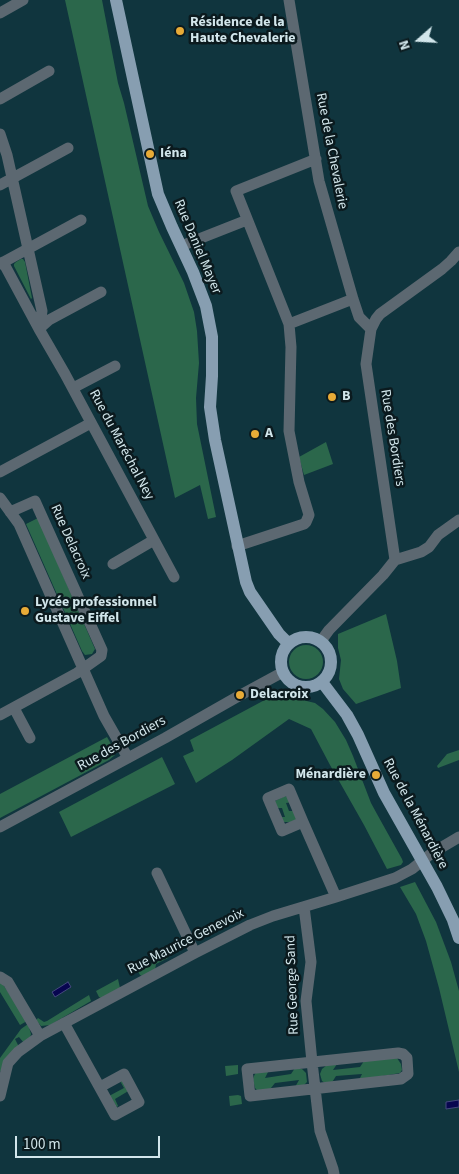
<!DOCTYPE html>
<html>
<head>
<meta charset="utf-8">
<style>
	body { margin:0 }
	#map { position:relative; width:459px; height:1174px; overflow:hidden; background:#10353e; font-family:"Source Sans 3",sans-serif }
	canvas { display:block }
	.north { position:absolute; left:394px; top:15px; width:50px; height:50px; -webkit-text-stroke:4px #0b1a1e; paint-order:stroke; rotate:251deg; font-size:14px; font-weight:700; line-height:20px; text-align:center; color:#d2e6eb }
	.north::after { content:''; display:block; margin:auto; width:18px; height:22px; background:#d2e6eb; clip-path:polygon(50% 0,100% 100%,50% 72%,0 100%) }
	.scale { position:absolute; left:15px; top:1136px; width:145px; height:22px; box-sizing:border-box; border:2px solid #d2e6eb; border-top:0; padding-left:6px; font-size:15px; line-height:18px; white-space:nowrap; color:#d2e6eb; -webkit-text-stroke:4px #0b1a1e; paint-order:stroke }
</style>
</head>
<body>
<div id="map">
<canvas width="459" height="1174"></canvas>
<div class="north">N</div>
<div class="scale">100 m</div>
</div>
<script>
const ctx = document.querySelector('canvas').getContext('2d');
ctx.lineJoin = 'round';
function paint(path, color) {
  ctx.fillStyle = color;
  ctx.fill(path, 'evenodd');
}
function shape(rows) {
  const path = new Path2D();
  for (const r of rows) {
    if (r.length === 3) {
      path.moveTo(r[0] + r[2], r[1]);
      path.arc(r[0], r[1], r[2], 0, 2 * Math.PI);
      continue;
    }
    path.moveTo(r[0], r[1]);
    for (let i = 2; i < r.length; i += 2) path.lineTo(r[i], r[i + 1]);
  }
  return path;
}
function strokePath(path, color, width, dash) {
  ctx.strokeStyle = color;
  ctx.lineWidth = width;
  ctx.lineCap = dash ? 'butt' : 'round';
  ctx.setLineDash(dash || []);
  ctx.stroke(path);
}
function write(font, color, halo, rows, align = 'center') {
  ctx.font = font + ' "Source Sans 3",sans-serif';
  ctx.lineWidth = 5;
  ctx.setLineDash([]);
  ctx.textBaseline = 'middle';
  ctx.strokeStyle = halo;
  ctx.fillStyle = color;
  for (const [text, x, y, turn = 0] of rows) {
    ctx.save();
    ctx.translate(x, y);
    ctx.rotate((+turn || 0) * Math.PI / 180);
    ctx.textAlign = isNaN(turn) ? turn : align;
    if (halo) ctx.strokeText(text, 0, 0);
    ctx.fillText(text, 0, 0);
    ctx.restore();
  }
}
const green = shape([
	[65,0,102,0,118,83,124,103,148,206,159,232,184,283,194,312,197,331,199,363,196,398,197,424,216,517,208,519,200,485,175,498],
	[21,259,23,259,25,262,32,298,31,299,14,266,14,264,16,262],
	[326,442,333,464,304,475,299,457],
	[38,518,95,649,92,654,85,655,82,651,26,524],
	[386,614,397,661,401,688,356,704,343,689,339,679,341,660,338,648,338,634],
	[306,662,17],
	[274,695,282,695,315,703,323,709,335,722,346,740,353,756,371,803,377,814,402,859,403,862,401,865,387,869,364,825,330,765,311,729,289,719,232,760,196,783,183,756,194,751,190,740],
	[107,737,115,751,115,755,109,760,0,818,0,794],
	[459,750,459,760,438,768,437,766,447,754],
	[162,757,175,784,71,837,59,812],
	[285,796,288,797,293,802,286,803,289,811,297,811,298,819,291,822,284,822,279,817,285,817,282,808,275,808,275,801],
	[415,882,436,922,451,962,459,991,459,1072,439,988,426,941,416,914,400,887],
	[167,955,168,958,156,964,155,970,142,976,140,975,137,970],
	[118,979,120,988,101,998,99,997,96,991],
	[0,982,2,983,27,1021,20,1025,0,992],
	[89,995,91,1001,50,1025,41,1026,36,1020,38,1018,44,1022,47,1021],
	[28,1024,31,1034,30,1038,24,1043,19,1037,15,1039,19,1047,0,1072,0,1058,21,1029],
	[366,1058,397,1058,401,1064,402,1070,400,1073,359,1080,362,1074,336,1076,331,1084,325,1083,322,1081,320,1074,322,1069,327,1065,337,1064,333,1070,360,1067],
	[238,1065,238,1074,226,1076,225,1066],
	[270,1068,265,1078,291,1074,295,1068,302,1069,306,1073,307,1082,304,1085,294,1089,299,1080,275,1083,267,1093,258,1091,255,1088,253,1079,254,1076,256,1072],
	[123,1080,130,1090,115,1099,118,1106,117,1107,109,1096,124,1088,120,1081],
	[238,1095,241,1096,242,1104,230,1106,229,1096]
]);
const water = shape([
	[68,982,71,987,55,997,52,992,68,982],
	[459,1100,459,1107,446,1109,446,1102,459,1100]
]);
const minor = shape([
	[289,0,319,181,353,299,359,317,371,329],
	[0,13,23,0],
	[0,99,49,71],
	[0,134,7,155,42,311,39,329,65,374,174,577],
	[0,185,68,148],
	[181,246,247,220],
	[3,262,39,329,49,320,101,292],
	[0,264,81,220],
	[289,324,353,299],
	[73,388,115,366],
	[0,472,91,423],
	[0,498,19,524,104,716,128,758],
	[237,546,304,524,306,522,309,515,299,482,289,431,291,347,289,324,236,191,316,159],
	[395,560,421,552,429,547,438,535,459,520],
	[113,564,154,540],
	[321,641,329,630,383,575,395,560,366,364,371,329,376,319,380,314,442,269,451,261,459,252],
	[14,708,30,738],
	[0,715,77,673,101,656,102,650,35,501,10,512],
	[303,822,282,831,268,798,289,789,303,822,336,897],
	[0,827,165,738,237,697,283,672],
	[157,873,195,953],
	[304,907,311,962,306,1001,312,1062,320,1131,333,1169,334,1174],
	[0,977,8,982,40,1036],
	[64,1023,115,1115,139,1102,124,1074,100,1087],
	[398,1053,403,1054,407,1058,408,1074,401,1079,250,1096,247,1069,398,1053],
	[0,1096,8,1063,18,1052,40,1036,195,953,250,925,273,916,336,897,395,878,412,869,432,853,459,837]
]);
const major = shape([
	[116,0,158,194,172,227,193,272,206,306,212,337,212,376,210,407,215,440,246,582,250,592,279,634,289,644],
	[306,662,25],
	[322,682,347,715,358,735,384,793,437,887,453,920,459,938]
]);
const markers = [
	[180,31,5,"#e8ab37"],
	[150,154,5,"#e8ab37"],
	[332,397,5,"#e8ab37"],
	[255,434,5,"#e8ab37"],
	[25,611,5,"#e8ab37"],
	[240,695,5,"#e8ab37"],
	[376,775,5,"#e8ab37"]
];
const poiNames = [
	["Résidence de la",190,23],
	["Haute Chevalerie",190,39],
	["Iéna",160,154],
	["B",342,397],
	["A",265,434],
	["Lycée professionnel",35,603],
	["Gustave Eiffel",35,619],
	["Delacroix",250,695],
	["Ménardière",366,775,"right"]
];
const streetNames = [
	["Rue de la Chevalerie",331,151,79],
	["Rue Daniel Mayer",197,247,67],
	["Rue des Bordiers",392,438,81],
	["Rue du Maréchal Ney",121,445,62],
	["Rue Delacroix",70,542,66],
	["Rue des Bordiers",122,744,-29],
	["Rue de la Ménardière",415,814,62],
	["Rue Maurice Genevoix",186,942,-27],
	["Rue George Sand",293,985,-92]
];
paint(green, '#2b674b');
paint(water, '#080650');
strokePath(water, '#45497e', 1);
strokePath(minor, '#5c6871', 11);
strokePath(major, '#879eb1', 12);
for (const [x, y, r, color] of markers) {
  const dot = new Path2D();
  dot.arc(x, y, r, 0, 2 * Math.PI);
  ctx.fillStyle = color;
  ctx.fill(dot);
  strokePath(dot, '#0b1a1e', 2);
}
write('bold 14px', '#d2e6eb', '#0b1a1e', poiNames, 'left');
write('14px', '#d2e6eb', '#0b1a1e', streetNames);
</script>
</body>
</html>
